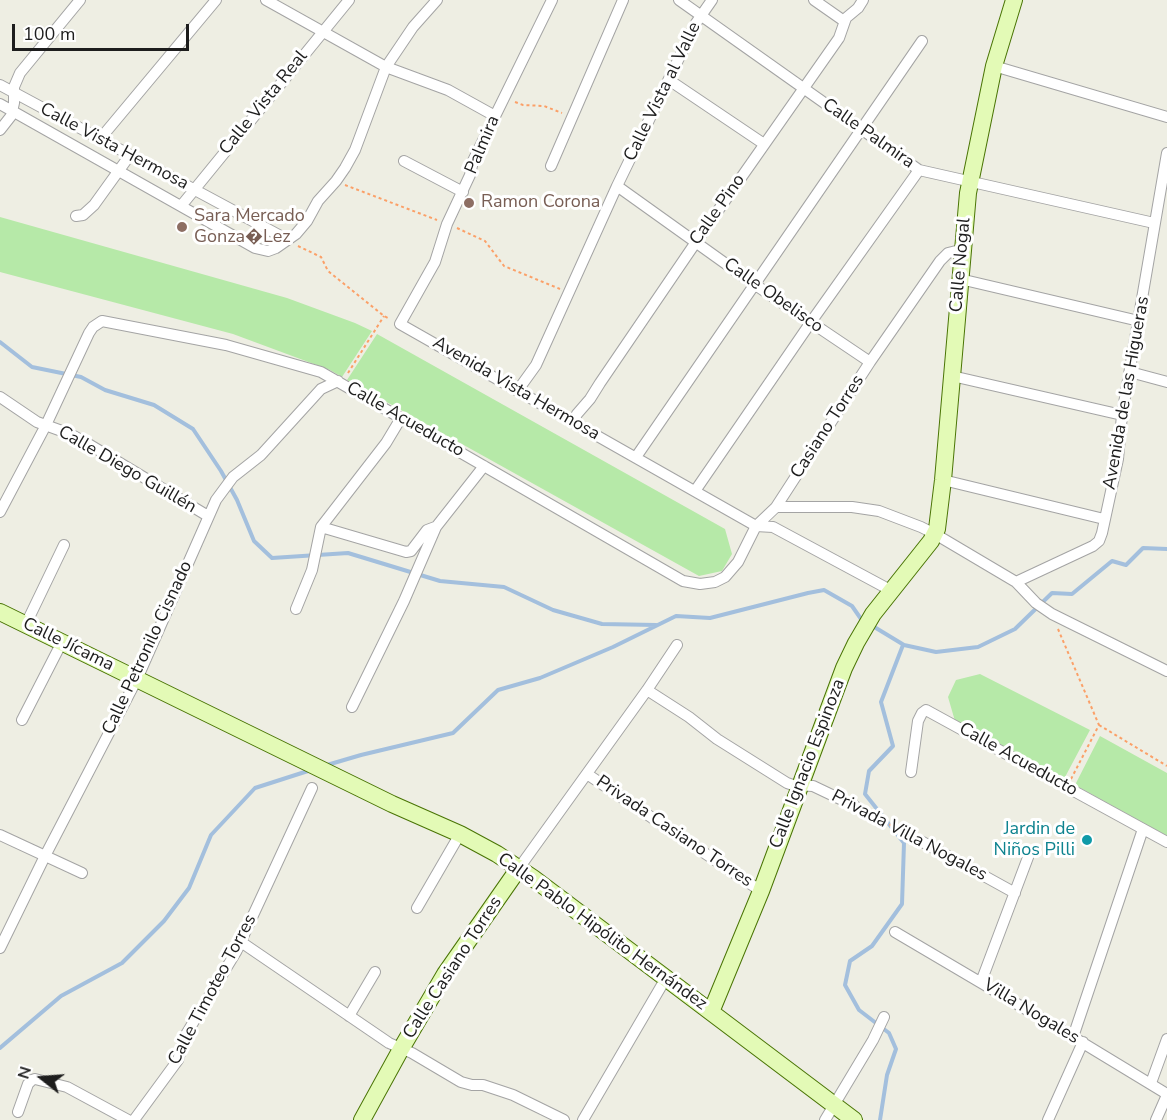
<!DOCTYPE html>
<html>
<head>
<meta charset="utf-8">
<style>
	body { margin:0 }
	#map { position:relative; width:1167px; height:1120px; overflow:hidden; background:#eeeee3; font-family:"Nunito Sans",sans-serif }
	canvas { display:block }
	.north { position:absolute; left:12px; top:1048px; width:60px; height:60px; -webkit-text-stroke:4px #fff; paint-order:stroke; rotate:287deg; font-size:16px; font-weight:700; line-height:24px; text-align:center; color:#1d1d1d }
	.north::after { content:''; display:block; margin:auto; width:21px; height:27px; background:#1d1d1d; clip-path:polygon(50% 0,100% 100%,50% 72%,0 100%) }
	.scale { position:absolute; left:12px; top:24px; width:177px; height:27px; box-sizing:border-box; border:3px solid #1d1d1d; border-top:0; padding-left:8px; font-size:18px; line-height:21px; white-space:nowrap; color:#1d1d1d; -webkit-text-stroke:4px #fff; paint-order:stroke }
</style>
</head>
<body>
<div id="map">
<canvas width="1167" height="1120"></canvas>
<div class="north">N</div>
<div class="scale">100 m</div>
</div>
<script>
const ctx = document.querySelector('canvas').getContext('2d');
ctx.lineJoin = 'round';
function paint(path, color) {
  ctx.fillStyle = color;
  ctx.fill(path, 'evenodd');
}
function shape(rows) {
  const path = new Path2D();
  for (const r of rows) {
    path.moveTo(r[0], r[1]);
    for (let i = 2; i < r.length; i += 2) path.lineTo(r[i], r[i + 1]);
  }
  return path;
}
function strokePath(path, color, width, dash) {
  ctx.strokeStyle = color;
  ctx.lineWidth = width;
  ctx.lineCap = dash ? 'butt' : 'round';
  ctx.setLineDash(dash || []);
  ctx.stroke(path);
}
function write(font, color, halo, rows, align = 'center') {
  ctx.font = font + ' "Nunito Sans",sans-serif';
  ctx.lineWidth = 6;
  ctx.setLineDash([]);
  ctx.textBaseline = 'middle';
  ctx.strokeStyle = halo;
  ctx.fillStyle = color;
  for (const [text, x, y, turn = 0] of rows) {
    ctx.save();
    ctx.translate(x, y);
    ctx.rotate((+turn || 0) * Math.PI / 180);
    ctx.textAlign = isNaN(turn) ? turn : align;
    if (halo) ctx.strokeText(text, 0, 0);
    ctx.fillText(text, 0, 0);
    ctx.restore();
  }
}
const grass = shape([
	[0,217,287,298,355,323,372,331,342,377,330,370,233,334,0,272],
	[377,334,725,529,732,554,722,571,699,576,347,380],
	[980,674,1090,730,1064,779,955,721,948,697,956,680],
	[1100,736,1167,773,1167,836,1075,785]
]);
const stream = shape([
	[0,342,32,367,81,377,105,390,154,405,193,429,221,471,237,500,254,541,272,558,348,553,440,581,504,587,553,610,602,624,656,625],
	[871,625,904,645,936,652,978,647,1015,629,1052,593,1072,594,1112,561,1126,565,1143,548,1167,549],
	[327,765,361,755,453,733,498,690,540,678,613,647,676,616,710,618,808,593,824,590,852,606,861,619,865,621],
	[0,1048,61,996,122,963,164,921,189,888,211,835,255,788,311,770],
	[880,1120,887,1075,896,1049,889,1033,859,1010,845,985,850,961,872,946,902,904,904,843,865,794,869,771,893,746,881,702,903,645]
]);
const path = shape([
	[515,102,523,105,544,106,562,113],
	[345,185,437,220],
	[457,228,485,241,504,266,560,289],
	[298,246,321,257,328,271,384,316,390,319],
	[348,373,384,316],
	[1058,629,1099,725],
	[1099,725,1167,766],
	[1071,779,1099,725],
	[863,810,911,836]
]);
const street = shape([
	[266,0,386,67,448,90,495,116],
	[552,0,473,161,470,175,447,224,435,262,400,324,756,526,773,527,892,591],
	[679,0,919,170,1154,223],
	[814,0,844,21],
	[994,66,1167,117],
	[669,80,764,144],
	[0,85,288,240],
	[0,104,255,248,268,251,276,248,296,234,307,221,318,201,336,181,345,168,355,150,386,67,413,27,437,0],
	[0,130,11,116,14,103,14,87,20,73,80,0],
	[100,139,216,0],
	[404,161,463,192],
	[551,166,623,0],
	[617,186,754,284,870,362],
	[181,206,349,0],
	[76,216,83,215,94,205,130,155],
	[960,279,1139,321],
	[1130,372,1167,382],
	[952,376,1122,415],
	[518,390,536,365,617,186,696,23,712,0],
	[0,397,37,422,70,434,85,442,208,516],
	[573,422,577,414,590,399,600,383,696,242,839,38,846,18,858,8,863,0],
	[636,457,922,41],
	[943,480,1104,519],
	[695,491,811,322,919,170],
	[776,507,852,507,879,511,921,527,935,534,1016,582,1036,603,1052,614,1167,671],
	[0,512,46,425,89,333,93,327,102,321,226,345,321,372,683,581,700,584,715,582,725,577,738,562,756,526,776,507,870,362,940,261,948,253,956,251,962,251],
	[321,527,406,552,411,551,427,530,435,527],
	[1016,582,1093,546,1099,541,1102,533,1118,459,1122,415,1167,153],
	[296,609,312,570,321,527,386,443,401,418],
	[26,624,64,545],
	[647,690,689,717,717,739,787,783,793,785,813,786,855,806],
	[352,707,404,601,436,527,484,466],
	[22,720,62,642],
	[911,772,918,721,922,713,926,710,1167,842],
	[587,774,761,891],
	[0,835,82,873],
	[919,840,1015,893],
	[519,868,647,690,677,645],
	[417,908,460,834],
	[895,932,1073,1037,1167,1094],
	[241,942,389,1043,412,1053,461,1082,472,1085,483,1085,513,1095,564,1120],
	[0,948,45,856,137,679,216,500,233,477,261,455,321,389,338,381],
	[981,982,1030,852],
	[349,1016,375,972],
	[1073,1037,1143,829],
	[1151,1083,1167,1039],
	[18,1112,28,1084,32,1080,35,1079,67,1087,128,1120],
	[134,1120,178,1060,185,1036,236,952,312,788],
	[583,1120,666,978],
	[825,1120,873,1040,884,1017],
	[1048,1120,1083,1042],
	[1156,1120,1167,1095]
]);
const secondary = shape([
	[0,612,392,804,460,834,497,854,533,878,854,1120],
	[711,1012,761,891,844,668,856,643,873,614,931,541,937,529,943,480,968,193,994,66,1014,0],
	[362,1120,401,1049,445,974,519,868]
]);
const markers = [
	[469,203,6,"#8d6e63"],
	[182,227,6,"#8d6e63"],
	[1087,840,6,"#0f9aa8"]
];
const streetNames = [
	["Calle Vista al Valle",663,92,-64],
	["Calle Vista Real",264,103,-51],
	["Calle Palmira",868,134,35],
	["Palmira",483,145,-67],
	["Calle Vista Hermosa",114,147,28],
	["Calle Pino",718,210,-55],
	["Calle Nogal",961,265,-85],
	["Calle Obelisco",773,296,35],
	["Avenida Vista Hermosa",516,389,30],
	["Avenida de las Higueras",1127,393,-80],
	["Calle Acueducto",405,420,30],
	["Casiano Torres",828,427,-57],
	["Calle Diego Guillén",127,470,30],
	["Calle Jícama",68,645,26],
	["Calle Petronilo Cisnado",148,648,-65],
	["Calle Acueducto",1018,760,29],
	["Calle Ignacio Espinoza",808,764,-69],
	["Privada Casiano Torres",674,832,34],
	["Privada Villa Nogales",909,836,28],
	["Calle Pablo Hipólito Hernández",602,932,36],
	["Calle Casiano Torres",453,968,-57],
	["Calle Timoteo Torres",213,990,-62],
	["Villa Nogales",1031,1012,31]
];
const educationNames = [
	["Ramon Corona",481,203],
	["Sara Mercado",194,217],
	["Gonza�Lez",194,238]
];
const cultureNames = [
	["Jardin de",1075,830],
	["Niños Pilli",1075,851]
];
paint(grass, '#b6e9a8');
strokePath(stream, '#a3bfdd', 4);
strokePath(street, '#a4a4a4', 12);
strokePath(secondary, '#497404', 18);
strokePath(path, '#fba068', 2, [3, 3]);
strokePath(street, '#fff', 10);
strokePath(secondary, '#e3fab6', 16);
for (const [x, y, r, color] of markers) {
  const dot = new Path2D();
  dot.arc(x, y, r, 0, 2 * Math.PI);
  ctx.fillStyle = color;
  ctx.fill(dot);
  strokePath(dot, '#fff', 2);
}
write('18px', '#1d1d1d', '#fff', streetNames);
write('18px', '#785e54', '#fff', educationNames, 'left');
write('18px', '#0d838f', '#fff', cultureNames, 'right');
</script>
</body>
</html>
